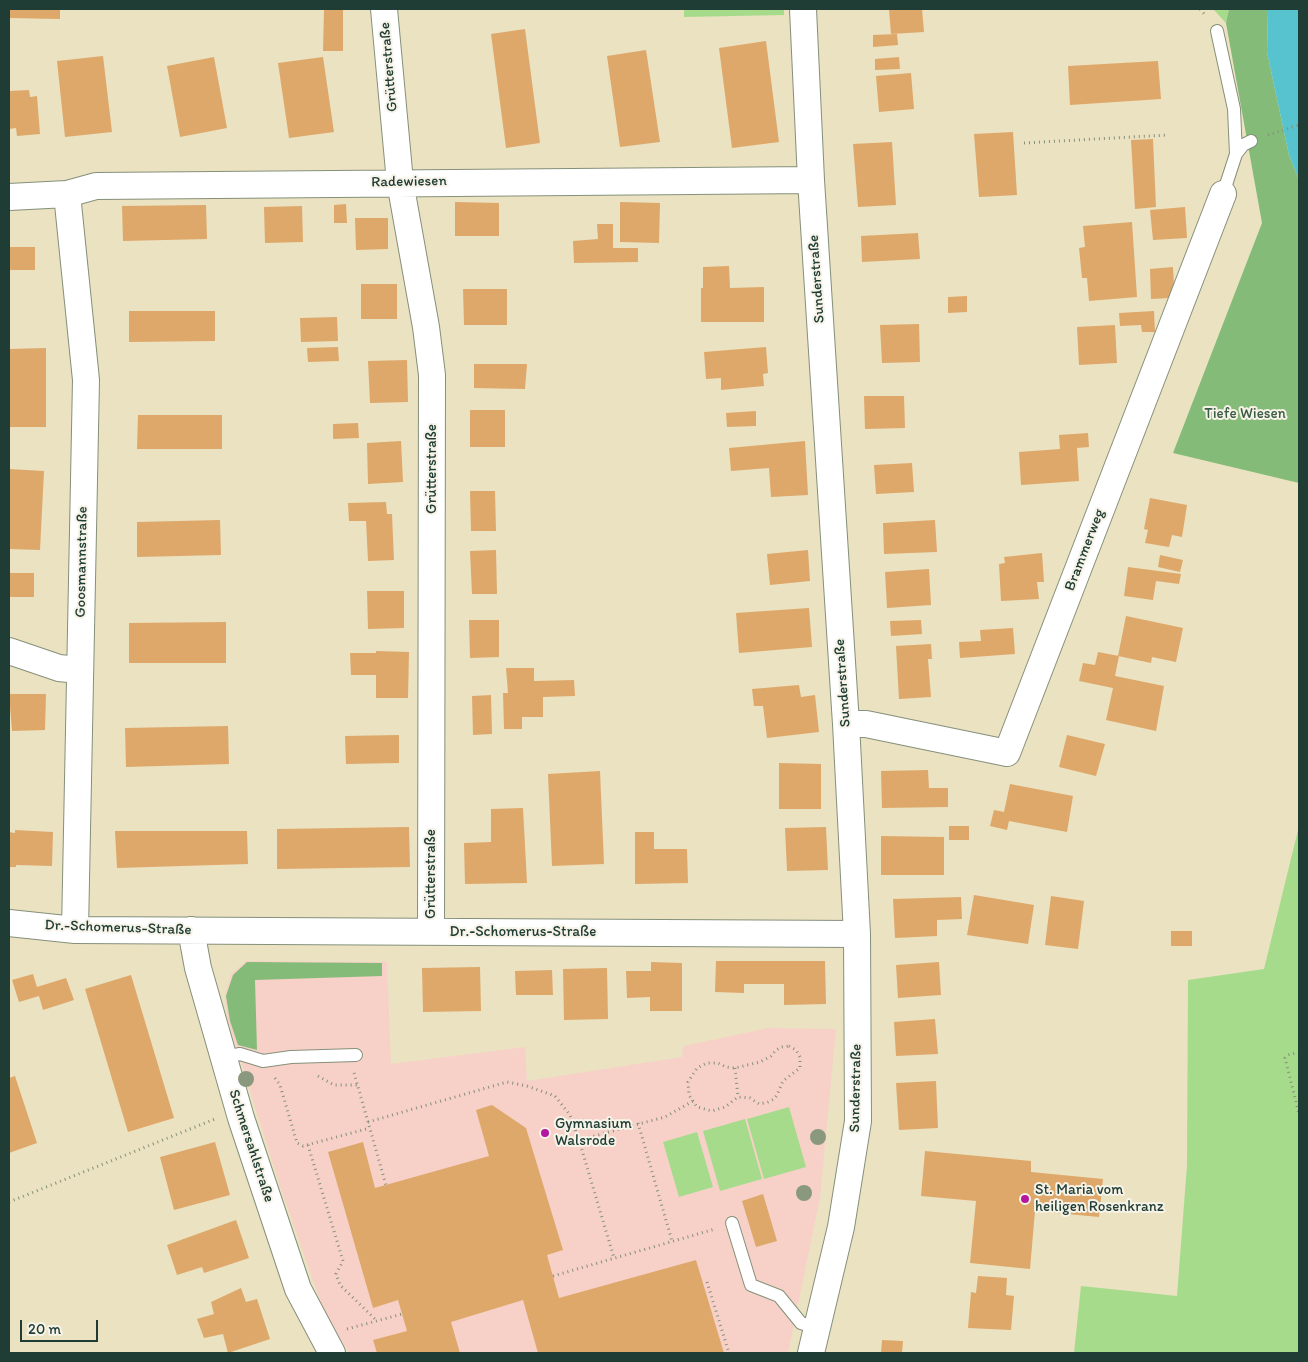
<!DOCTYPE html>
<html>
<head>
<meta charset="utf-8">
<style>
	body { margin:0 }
	#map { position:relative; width:1308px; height:1362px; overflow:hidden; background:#ebe2c1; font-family:Itim,sans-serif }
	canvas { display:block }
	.frame { position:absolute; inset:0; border:10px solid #1f3d34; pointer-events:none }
	.scale { position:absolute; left:20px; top:1320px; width:78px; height:22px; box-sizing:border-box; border:2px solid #1f3d34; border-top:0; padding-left:6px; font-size:15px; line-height:18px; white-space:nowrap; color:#1f3d34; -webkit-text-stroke:4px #f7f3e8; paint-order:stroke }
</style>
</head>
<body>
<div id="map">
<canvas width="1308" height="1362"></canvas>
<div class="frame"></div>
<div class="scale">20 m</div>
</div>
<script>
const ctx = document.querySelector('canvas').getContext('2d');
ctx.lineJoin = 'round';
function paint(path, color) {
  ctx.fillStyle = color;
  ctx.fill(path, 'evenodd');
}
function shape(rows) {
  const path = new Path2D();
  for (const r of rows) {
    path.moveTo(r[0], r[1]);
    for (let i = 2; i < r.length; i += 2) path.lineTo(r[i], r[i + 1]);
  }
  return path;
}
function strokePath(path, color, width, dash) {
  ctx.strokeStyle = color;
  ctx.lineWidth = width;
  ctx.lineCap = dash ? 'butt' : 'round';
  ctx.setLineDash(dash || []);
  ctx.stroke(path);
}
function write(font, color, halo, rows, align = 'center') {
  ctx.font = font + ' Itim,sans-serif';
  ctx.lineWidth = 4;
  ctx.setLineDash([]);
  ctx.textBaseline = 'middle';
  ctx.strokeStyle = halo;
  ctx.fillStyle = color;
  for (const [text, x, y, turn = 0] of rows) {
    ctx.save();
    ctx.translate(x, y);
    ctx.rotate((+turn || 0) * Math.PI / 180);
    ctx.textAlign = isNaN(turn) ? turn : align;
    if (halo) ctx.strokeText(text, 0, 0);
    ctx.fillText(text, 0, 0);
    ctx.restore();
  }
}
const built = shape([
	[246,961,387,962,391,1064,525,1047,527,1081,682,1057,684,1046,768,1028,836,1029,820,1198,788,1353,349,1353,324,1312,280,1186,228,1021,225,995,231,974]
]);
const green = shape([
	[684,9,784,9,784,15,684,17],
	[1213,9,1229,9,1226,23],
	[1299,826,1299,1353,1074,1353,1081,1286,1177,1296,1187,1165,1188,980,1264,969],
	[789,1107,806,1167,764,1179,747,1119],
	[745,1119,762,1179,720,1191,703,1131],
	[697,1132,713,1187,679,1197,663,1142]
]);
const forest = shape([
	[1229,9,1268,9,1267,52,1289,155,1299,180,1299,483,1173,453,1262,223,1226,23],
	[247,962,382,963,382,976,255,980,257,1050,238,1045,230,1021,226,996,233,975]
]);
const water = shape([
	[1268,9,1299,9,1299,180,1289,155,1267,52]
]);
const building = shape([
	[9,9,60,9,60,19,9,18],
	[889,9,922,9,924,32,891,34],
	[324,10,343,10,343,51,323,51],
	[525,29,540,143,506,148,491,34],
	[897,34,898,45,873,47,873,35],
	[766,41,779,142,732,148,719,48],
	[646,50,660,142,620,147,607,56],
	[103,56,112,132,65,137,57,61],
	[214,57,227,128,180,137,167,66],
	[323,57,334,132,289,138,278,63],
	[899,57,900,69,875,70,875,59],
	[1158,61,1161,99,1070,105,1068,66],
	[911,73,914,109,879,112,876,76],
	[29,90,30,97,37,96,40,134,17,136,16,128,9,129,9,91],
	[1013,132,1017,195,979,197,974,134],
	[1153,139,1156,207,1135,209,1131,140],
	[892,142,896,205,858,207,853,144],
	[455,202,499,203,499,236,455,236],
	[620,202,660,203,659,243,620,242],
	[346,204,347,223,334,223,334,205],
	[206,205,207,239,123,241,122,206],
	[302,206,303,242,265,243,264,207],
	[1185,207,1187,238,1153,240,1150,210],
	[355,218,388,218,388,249,356,250],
	[1132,222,1137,297,1089,301,1087,278,1082,278,1079,248,1085,247,1083,226],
	[597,224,613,224,613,248,638,248,638,262,574,263,573,241,598,239],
	[918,233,920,259,862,262,861,236],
	[9,247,35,247,35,270,9,270],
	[729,266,730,288,764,287,764,322,701,322,701,288,703,288,703,267],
	[1173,267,1174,286,1170,298,1151,299,1150,269],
	[361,284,397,284,397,319,361,319],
	[463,289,507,289,507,325,464,325],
	[967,296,967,312,948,313,948,297],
	[129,311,215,311,215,341,129,342],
	[1154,311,1155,332,1142,332,1141,325,1120,326,1119,313],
	[337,317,338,341,301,342,300,318],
	[919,324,920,362,882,363,880,325],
	[1115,325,1117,363,1079,365,1077,327],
	[338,347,339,361,308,362,307,348],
	[766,347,768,373,763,374,764,386,721,390,721,378,706,379,704,352],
	[46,348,46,427,9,427,9,349],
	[407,360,408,402,370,403,368,361],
	[474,364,527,364,525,389,474,388],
	[864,396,904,396,905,428,865,429],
	[470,410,505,410,505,447,470,447],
	[756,411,756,426,727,427,726,413],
	[138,415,222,415,222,449,137,449],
	[358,423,359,438,333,439,333,424],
	[1088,433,1089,447,1077,448,1079,481,1021,485,1019,452,1060,449,1059,435],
	[401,441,403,482,368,484,367,443],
	[805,441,808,495,771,497,769,468,731,471,729,448],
	[912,463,914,492,876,494,874,465],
	[9,469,44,471,40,550,9,549],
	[470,491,495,491,496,531,471,531],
	[1150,498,1187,505,1182,537,1172,535,1169,547,1145,543,1148,530,1144,529],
	[386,502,387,514,392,514,394,560,368,561,366,521,349,521,348,503],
	[220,520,221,555,137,557,137,522],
	[935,520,937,552,884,554,883,523],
	[496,550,497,594,472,594,470,551],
	[808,550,810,581,770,585,767,554],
	[1042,553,1044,582,1037,582,1039,599,1001,601,999,564,1005,563,1004,557],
	[1160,555,1183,560,1180,572,1158,567],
	[1128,567,1181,574,1179,584,1156,581,1153,600,1124,596],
	[929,569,931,605,887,608,885,572],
	[9,573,34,573,34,597,9,597],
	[367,591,404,591,404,628,368,629],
	[809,608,812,647,739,653,736,613],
	[1126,616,1183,628,1176,662,1152,657,1151,663,1118,656],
	[469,620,499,620,499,657,470,658],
	[921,620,922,634,891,636,890,621],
	[226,622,226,663,129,663,129,623],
	[1013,628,1015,654,960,658,959,642,981,641,980,630],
	[931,644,932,659,928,659,931,697,899,699,896,646],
	[376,651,409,652,408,698,376,698,376,675,351,675,350,653,376,653],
	[1098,652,1119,656,1115,676,1164,686,1156,731,1106,720,1113,688,1079,681,1083,663,1095,665],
	[506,668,534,668,534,681,574,680,575,696,543,697,543,717,522,717,522,729,504,729,503,693,508,693],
	[799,685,801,697,815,695,819,732,767,738,763,706,754,706,752,689],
	[9,694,46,694,45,730,12,731],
	[491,695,492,734,473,735,472,696],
	[228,726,229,764,126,767,125,728],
	[399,735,399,763,346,764,345,736],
	[1067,735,1105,744,1096,776,1059,767],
	[779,763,821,764,821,809,779,809],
	[928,770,929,788,948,788,948,807,882,808,881,771],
	[600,771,604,864,552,866,548,774],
	[1010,784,1073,796,1067,832,1009,821,1007,830,990,826,994,810,1004,812],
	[523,808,527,883,465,884,464,843,491,842,491,809],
	[949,826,969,826,969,840,949,840],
	[409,827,410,867,277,869,277,829],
	[826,827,828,870,787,871,785,828],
	[15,830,53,832,52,866,16,865,16,867,9,867,9,832,15,833],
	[115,831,247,831,248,864,117,868],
	[635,832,654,832,654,849,687,849,688,883,635,884],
	[881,836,944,837,944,875,881,875],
	[974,895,1034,905,1028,944,967,935],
	[1051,896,1084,901,1078,949,1045,945],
	[961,897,962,919,937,920,937,936,895,938,893,899],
	[1171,931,1192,931,1192,946,1171,946],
	[716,961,825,961,826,1004,784,1005,784,984,744,984,744,993,715,992],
	[651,962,682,963,682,1011,650,1011,650,997,627,998,626,971,651,971],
	[939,962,941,995,898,998,896,965],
	[480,967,481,1011,423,1012,422,968],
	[607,968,608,1019,564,1020,563,969],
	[552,970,553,995,516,995,515,971],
	[33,974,37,987,66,978,74,1000,43,1010,39,996,19,1002,12,980],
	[131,975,174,1118,128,1132,85,989],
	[935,1019,938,1054,896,1056,894,1022],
	[15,1076,37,1143,9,1153,9,1078],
	[936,1081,938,1128,899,1130,896,1083],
	[492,1105,526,1128,563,1250,547,1255,559,1298,696,1260,724,1353,538,1353,523,1300,451,1322,460,1353,377,1353,373,1340,407,1331,398,1300,373,1308,328,1152,363,1142,375,1188,489,1156,476,1110],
	[215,1142,230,1195,174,1210,160,1157],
	[925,1151,1031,1161,1031,1172,1103,1179,1099,1217,1035,1211,1030,1269,970,1263,976,1201,921,1196],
	[763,1194,777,1241,756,1247,742,1201],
	[236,1220,249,1258,204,1273,202,1267,177,1275,167,1245],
	[978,1276,1007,1278,1006,1295,1014,1296,1011,1330,968,1328,971,1292,976,1293],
	[241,1288,246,1302,257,1299,270,1339,228,1353,223,1334,204,1338,197,1319,214,1314,211,1302],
	[882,1340,903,1341,902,1353,881,1353]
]);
const path = shape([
	[1200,9,1206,16],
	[1268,135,1299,125],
	[1024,143,1167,135],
	[789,1046,796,1050,800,1057,800,1068,783,1081,777,1095,774,1099,768,1102,759,1104,750,1098,738,1097,725,1107,712,1111,697,1107,689,1095,688,1082,697,1068,707,1063,718,1063,726,1067,735,1068,760,1062,771,1056,776,1050,781,1047,789,1046],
	[1299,1052,1288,1055,1285,1058,1299,1114],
	[735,1068,738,1097],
	[354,1073,386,1185],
	[318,1076,334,1085,357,1085],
	[275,1078,280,1085,297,1143,303,1146,370,1128],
	[368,1122,507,1082,527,1086,555,1096,570,1115,579,1140,614,1258],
	[638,1123,672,1241],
	[579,1140,665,1117,693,1101],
	[308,1145,343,1261,336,1274,340,1285,377,1321],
	[9,1202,215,1119],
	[553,1276,715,1229],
	[707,1282,729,1353],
	[347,1329,402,1314]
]);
const lane = shape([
	[1217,31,1234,109,1236,154],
	[1223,194,1236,154,1243,145,1251,141],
	[224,1057,240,1054,263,1061,291,1057,356,1055],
	[732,1223,751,1285,779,1296,801,1323,817,1328]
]);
const street = shape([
	[384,9,400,182,426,327,432,375,431,932],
	[803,9,811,180,846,724,857,934,858,1121,841,1227,811,1353],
	[67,194,86,380,75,930],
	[9,197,67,194,96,186,811,180],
	[9,651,59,668,79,670],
	[846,724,866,724,1007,753,1223,194],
	[9,923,75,930,857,934],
	[191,930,198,968,241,1118,298,1289,332,1353]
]);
const trees = [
	[246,1079],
	[818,1137],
	[804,1193]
];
const markers = [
	[545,1133,5,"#b5179e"],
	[1025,1199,5,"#b5179e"]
];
const streetNames = [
	["Grütterstraße",389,67,-95],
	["Radewiesen",409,182,-1],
	["Sunderstraße",817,279,-94],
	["Grütterstraße",432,469,-90],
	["Brammerweg",1085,550,-69],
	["Goosmannstraße",82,562,-89],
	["Sunderstraße",843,683,-94],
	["Grütterstraße",431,874,-90],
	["Dr.-Schomerus-Straße",118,928,2],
	["Dr.-Schomerus-Straße",523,932],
	["Sunderstraße",856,1088,-89],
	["Schmersahlstraße",251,1146,72]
];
const parkNames = [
	["Tiefe Wiesen",1245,414]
];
const poiNames = [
	["Gymnasium",555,1124],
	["Walsrode",555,1141],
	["St. Maria vom",1035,1190],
	["heiligen Rosenkranz",1035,1207]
];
paint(built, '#f7d1c8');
paint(green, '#a6db8c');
paint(forest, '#84bb78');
paint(water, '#56c3cf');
paint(building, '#dea86a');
strokePath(lane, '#85907a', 14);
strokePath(street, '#85907a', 28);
strokePath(path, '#85907a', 3, [1, 4]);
strokePath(lane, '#fff', 12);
strokePath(street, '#fff', 26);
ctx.fillStyle = '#8a997d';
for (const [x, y] of trees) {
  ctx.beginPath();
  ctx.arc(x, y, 8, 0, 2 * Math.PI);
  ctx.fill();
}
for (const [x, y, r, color] of markers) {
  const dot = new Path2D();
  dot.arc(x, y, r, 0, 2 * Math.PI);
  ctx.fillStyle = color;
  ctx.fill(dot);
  strokePath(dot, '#f7f3e8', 2);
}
write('15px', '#1f3d34', '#f7f3e8', streetNames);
write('15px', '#3a5d46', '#f7f3e8', parkNames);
write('15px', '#1f3d34', '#f7f3e8', poiNames, 'left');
</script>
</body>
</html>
